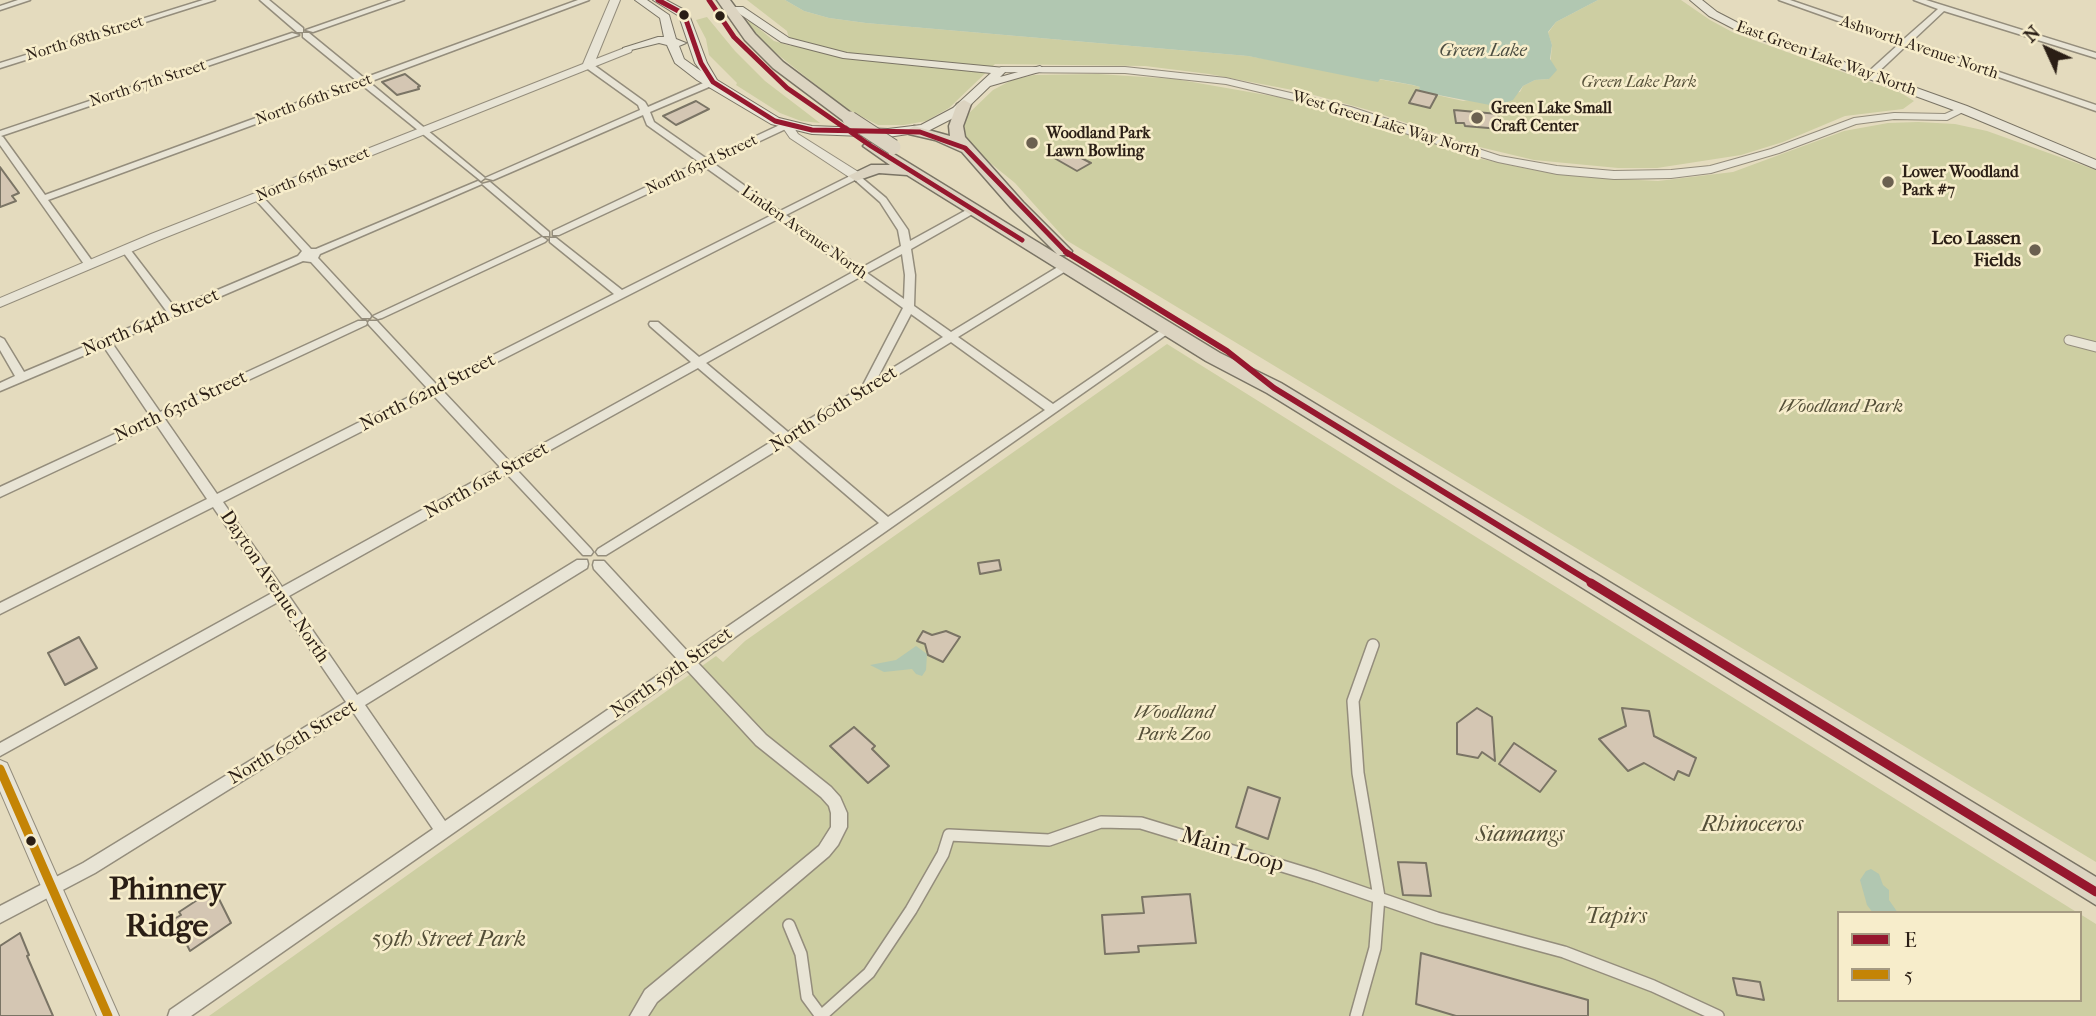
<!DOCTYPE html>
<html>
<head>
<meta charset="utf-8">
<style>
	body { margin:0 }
	#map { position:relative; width:2096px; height:1016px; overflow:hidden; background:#e4dbbe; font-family:"IM FELL French Canon",serif }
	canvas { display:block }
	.legend { position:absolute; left:1837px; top:911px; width:245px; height:91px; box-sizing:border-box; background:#f7edcb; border:2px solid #a59a82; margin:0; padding:9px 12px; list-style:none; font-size:21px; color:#2a1e15 }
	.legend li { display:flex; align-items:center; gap:14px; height:35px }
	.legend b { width:35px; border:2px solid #a59a82 }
	.north { position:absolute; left:2012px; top:14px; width:70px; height:70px; -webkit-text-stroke:5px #f7edcb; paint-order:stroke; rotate:315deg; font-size:19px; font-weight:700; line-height:28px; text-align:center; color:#2a1e15 }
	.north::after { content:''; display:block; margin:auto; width:24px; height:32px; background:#2a1e15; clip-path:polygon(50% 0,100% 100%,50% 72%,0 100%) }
</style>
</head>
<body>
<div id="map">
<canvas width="2096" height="1016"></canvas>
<ul class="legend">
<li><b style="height:9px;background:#96172e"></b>E</li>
<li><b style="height:9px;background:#c48405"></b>5</li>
</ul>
<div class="north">N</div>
</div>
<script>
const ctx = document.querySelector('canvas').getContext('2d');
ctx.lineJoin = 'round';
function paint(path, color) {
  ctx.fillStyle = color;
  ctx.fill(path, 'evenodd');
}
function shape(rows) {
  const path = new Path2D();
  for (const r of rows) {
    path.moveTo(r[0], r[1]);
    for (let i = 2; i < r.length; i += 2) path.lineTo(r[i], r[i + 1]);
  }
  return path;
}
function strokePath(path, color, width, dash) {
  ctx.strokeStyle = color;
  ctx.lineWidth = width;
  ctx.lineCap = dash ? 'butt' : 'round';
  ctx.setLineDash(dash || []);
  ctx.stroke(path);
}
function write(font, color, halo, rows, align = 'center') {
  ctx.font = font + ' "IM FELL French Canon",serif';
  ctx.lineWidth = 5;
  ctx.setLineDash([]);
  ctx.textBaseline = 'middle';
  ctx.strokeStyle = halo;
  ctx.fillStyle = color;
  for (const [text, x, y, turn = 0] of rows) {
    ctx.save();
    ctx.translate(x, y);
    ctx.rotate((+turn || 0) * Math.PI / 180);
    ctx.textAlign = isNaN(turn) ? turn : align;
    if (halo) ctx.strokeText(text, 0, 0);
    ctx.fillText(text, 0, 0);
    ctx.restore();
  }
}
const green = shape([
	[747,0,785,0,804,11,829,18,866,23,1248,56,1412,85,1420,87,1419,91,1463,101,1520,92,1523,86,1535,80,1549,79,1552,45,1548,33,1556,22,1598,0,1681,0,1710,20,1734,33,1901,93,1914,101,1903,109,1845,116,1783,142,1741,155,1657,168,1618,168,1534,160,1467,144,1372,111,1303,92,1209,74,1145,66,995,64,949,108,926,121,904,125,878,125,845,108,767,46,745,22,750,21,774,41,791,46,787,31],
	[707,17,735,51,765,81,820,123,801,121,780,113,736,85,737,83,709,55,706,39,696,20],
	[1098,74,1175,79,1295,100,1359,117,1468,156,1533,170,1583,177,1658,181,1733,172,1844,131,1888,123,1918,122,1955,124,1987,131,2096,170,2096,862,1066,240,1015,183,978,153,965,137,964,126,968,114,993,90,1012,80,1034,75],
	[1167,344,2078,913,1839,913,1839,1000,2080,1000,2080,914,2096,924,2096,1016,209,1016,716,656,723,662,745,641]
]);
const water = shape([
	[785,0,1598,0,1556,22,1548,32,1552,45,1550,59,1557,70,1549,79,1535,80,1523,86,1513,100,1495,106,1418,91,1420,87,1413,85,1380,79,1378,82,1362,79,1248,56,866,23,829,18,804,11],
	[916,646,927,654,926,670,922,676,916,674,912,669,884,672,870,665,896,660],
	[1871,869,1879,874,1883,885,1889,890,1889,900,1898,913,1873,913,1867,905,1860,880,1866,871]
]);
const building = shape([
	[405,74,420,86,418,87,419,89,397,95,382,82,405,74],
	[1416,90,1437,95,1430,108,1409,103,1416,90],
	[696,101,709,109,676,125,663,116,696,101],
	[1454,110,1498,114,1500,129,1465,126,1464,123,1456,123,1454,110],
	[1062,148,1091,163,1077,171,1049,155,1062,148],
	[0,167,19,193,12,196,16,201,0,207,0,167],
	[999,560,1001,570,980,574,978,563,999,560],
	[923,631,932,635,946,631,960,637,943,662,928,655,925,644,917,641,923,631],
	[79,637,97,668,65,685,48,653,79,637],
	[1477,708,1492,717,1495,761,1482,752,1478,758,1457,754,1457,723,1477,708],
	[1622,708,1649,711,1654,736,1696,758,1689,776,1678,771,1674,780,1644,763,1628,771,1599,739,1626,726,1622,708],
	[854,727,875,746,872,749,889,766,868,783,830,746,854,727],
	[1514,743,1556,771,1540,792,1499,764,1514,743],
	[1248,787,1280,798,1268,839,1236,827,1248,787],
	[1398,862,1426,863,1431,896,1403,895,1398,862],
	[214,889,231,923,190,951,174,919,181,915,179,912,214,889],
	[1190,894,1196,943,1138,946,1139,952,1105,954,1102,915,1144,913,1142,897,1190,894],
	[20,933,29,955,27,956,53,1016,0,1016,0,946,20,933],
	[1421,953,1588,1000,1588,1016,1456,1016,1416,1004,1421,953],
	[1733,978,1760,982,1764,1000,1737,995,1733,978]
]);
const pedestrianFar1 = shape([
	[2069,340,2096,347]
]);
const pedestrian = shape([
	[789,925,801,954,807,997,821,1016],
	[821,1016,869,973,911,910,943,854,949,835,1049,840,1101,822,1141,823,1315,876,1437,918,1564,952,1653,986,1718,1016],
	[1356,1016,1375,948,1379,897,1358,773,1353,701,1373,645]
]);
const minor = shape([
	[18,0,30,0,0,10,0,6,18,0],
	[203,0,215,0,0,68,0,63,203,0],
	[260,0,269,0,303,28,303,32,297,32,260,0],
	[392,0,404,0,313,32,306,30,392,0],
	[578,0,589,0,369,82,485,178,640,110,638,105,585,67,585,63,591,63,645,102,648,107,710,80,716,80,716,84,650,112,654,122,707,159,784,123,790,123,790,127,713,163,780,211,856,173,886,198,908,230,910,241,970,208,976,208,976,212,911,249,915,275,914,306,951,332,1061,265,1069,265,1069,269,958,337,1053,404,1164,328,1168,327,1173,330,698,663,766,735,831,787,840,797,847,813,847,827,838,845,829,856,657,1002,648,1016,630,1016,645,990,819,846,831,827,831,813,829,806,821,797,756,745,687,670,191,1016,168,1016,170,1010,433,829,353,712,95,873,0,923,0,906,83,863,346,702,278,602,0,756,0,743,272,593,213,507,0,614,0,603,207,499,156,424,0,497,0,487,151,417,104,347,0,391,0,383,15,376,0,350,0,337,4,339,24,372,167,312,123,252,123,248,129,248,175,308,298,256,302,251,253,197,258,194,261,195,311,249,316,249,478,181,482,184,490,182,549,232,549,236,543,236,482,184,320,254,318,258,370,314,371,316,370,318,362,318,311,262,303,261,112,343,160,412,358,321,366,321,367,323,366,325,165,419,217,494,427,388,369,325,368,323,369,321,377,321,436,384,614,294,550,242,550,238,556,238,622,290,772,215,705,167,559,235,553,235,553,231,699,162,647,125,643,115,493,180,485,178,481,181,362,85,48,200,95,265,90,268,86,267,0,145,0,131,292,33,299,35,1,136,3,137,45,195,357,81,303,37,303,33,309,33,364,78,578,0],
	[855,180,880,202,898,230,901,246,861,268,786,215,855,180],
	[778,219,853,272,699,357,658,322,650,322,649,324,650,326,691,362,510,462,442,390,778,219],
	[902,254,905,275,904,299,867,273,902,254],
	[860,277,903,308,862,387,788,432,706,363,860,277],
	[911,314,943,337,878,377,911,314],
	[951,342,1045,410,888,517,795,438,951,342],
	[698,368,779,437,598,549,596,552,598,555,606,555,787,444,879,523,689,653,604,561,594,561,593,565,594,569,679,661,445,821,365,705,587,568,588,564,587,560,577,560,357,695,289,596,507,474,583,555,591,555,593,552,591,549,516,469,698,368],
	[433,395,500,467,282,587,223,502,433,395],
	[1779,0,1790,0,1904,39,1938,9,1914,0,1926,0,2096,53,2096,58,1944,11,1911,42,2096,105,2096,111,1907,45,1873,77,1867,77,1867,73,1900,43,1779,0],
	[542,237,547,240,545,242,382,318,378,319,373,316,542,237]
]);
const tertiary = shape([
	[610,0,620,0,596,59,627,47,632,50,631,52,159,240,0,307,0,298,151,234,583,64,610,0],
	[1001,67,1125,67,1226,78,1351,107,1500,156,1557,166,1614,171,1671,170,1710,166,1771,149,1854,118,1894,113,1945,114,1963,106,1969,109,1947,120,1894,119,1856,124,1779,153,1711,173,1671,178,1614,179,1557,174,1498,162,1440,145,1344,112,1226,84,1125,73,997,72,996,70,1001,67],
	[787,122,791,123,798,134,860,173,860,179,852,179,790,138,781,125,787,122],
	[0,760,7,763,119,1016,97,1016,0,791,0,760]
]);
const secondary = shape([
	[635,0,647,0,669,15,676,39,686,43,679,46,684,59,701,71,695,63,679,16,653,0,666,0,688,12,707,63,717,80,779,118,812,126,888,129,921,125,953,108,991,73,843,58,781,42,737,12,724,11,724,7,743,7,789,38,847,53,1005,68,1007,70,1000,77,1040,66,1046,70,990,86,961,114,928,131,888,137,812,134,771,124,697,80,675,63,667,45,659,43,623,52,623,48,658,37,664,37,660,18,635,0],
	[1690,0,1702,0,1717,12,1746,27,1967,106,2096,160,2096,169,1959,112,1738,31,1709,16,1690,0]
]);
const trunk = shape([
	[717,0,730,0,755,34,783,62,855,116,857,119,855,122,845,122,773,68,745,40,717,0],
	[964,100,971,104,963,126,965,137,1023,202,1072,251,1070,255,1059,255,1220,353,1281,383,2096,877,2096,905,1267,393,1206,361,907,175,879,173,856,181,848,176,871,165,890,165,863,146,866,143,876,143,1057,254,1011,208,962,152,935,140,909,134,906,131,914,126,950,136,949,126,957,104,964,100]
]);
const trunkBridge = shape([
	[850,119,893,147]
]);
const bus1Far2 = shape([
	[658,0,684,14,701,63,713,82,775,121,812,130,920,132,965,148,1068,254],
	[709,0,734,37,787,88,871,146,1022,240]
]);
const bus1Far1 = shape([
	[1066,252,1227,351,1274,388,1594,584]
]);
const bus1 = shape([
	[1591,583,2096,892]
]);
const bus2 = shape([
	[0,769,108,1016]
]);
const markers = [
	[684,15,6,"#2a1e15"],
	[720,16,6,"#2a1e15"],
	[1477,118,7,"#6b6050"],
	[1032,143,7,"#6b6050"],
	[1888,182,7,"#6b6050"],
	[2035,250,7,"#6b6050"],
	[31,841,6,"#2a1e15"]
];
const farStreetnames = [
	["North 68th Street",85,39,-17],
	["Ashworth Avenue North",1919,48,19],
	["East Green Lake Way North",1826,59,20],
	["North 67th Street",148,84,-18],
	["North 66th Street",314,100,-20],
	["West Green Lake Way North",1386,125,17],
	["North 63rd Street",702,165,-25],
	["North 65th Street",313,175,-22],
	["Linden Avenue North",804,233,35]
];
const farParknames = [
	["Green Lake Park",1639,83]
];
const farPoinames = [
	["Green Lake Small",1491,109],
	["Craft Center",1491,127],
	["Woodland Park",1046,134],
	["Lawn Bowling",1046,152],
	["Lower Woodland",1902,173],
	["Park #7",1902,191]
];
const farWaternames = [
	["Green Lake",1483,52]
];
const poiNames = [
	["Leo Lassen",2021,239],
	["Fields",2021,261]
];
const streetNames = [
	["North 64th Street",151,323,-23],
	["North 62nd Street",428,393,-27],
	["North 63rd Street",181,407,-25],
	["North 60th Street",834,410,-32],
	["North 61st Street",487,481,-29],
	["Dayton Avenue North",274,587,56],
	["North 59th Street",672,673,-35],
	["North 60th Street",293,743,-31]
];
const parkNames = [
	["Woodland Park",1841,407],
	["Woodland",1174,713],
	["Park Zoo",1174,735]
];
const nearParknames = [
	["Rhinoceros",1752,825],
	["Siamangs",1520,835],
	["Tapirs",1616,917],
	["59th Street Park",449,940]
];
const nearStreetnames = [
	["Main Loop",1232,851,17]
];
const nearDistrictnames = [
	["Phinney",167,891],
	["Ridge",167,928]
];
paint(green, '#cdcea2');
paint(water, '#b1c7b1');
paint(building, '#d4c6b3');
strokePath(building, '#7a7465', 2);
strokePath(pedestrianFar1, '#948d7c', 11);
strokePath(pedestrian, '#948d7c', 14);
strokePath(minor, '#948d7c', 3);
strokePath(tertiary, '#948d7c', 2);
strokePath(secondary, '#7a7465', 2);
strokePath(trunk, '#7a7465', 3);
strokePath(pedestrianFar1, '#e8e4d5', 9);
strokePath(pedestrian, '#e8e4d5', 11);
paint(minor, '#e8e4d5');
paint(tertiary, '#e8e4d5');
paint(secondary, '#e8e4d5');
paint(trunk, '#dcd4c1');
strokePath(trunkBridge, '#7a7465', 17, []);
strokePath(trunkBridge, '#dcd4c1', 15);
strokePath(bus1Far2, '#96172e', 5);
strokePath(bus1Far1, '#96172e', 6);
strokePath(bus1, '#96172e', 9);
strokePath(bus2, '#c48405', 9);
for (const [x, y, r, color] of markers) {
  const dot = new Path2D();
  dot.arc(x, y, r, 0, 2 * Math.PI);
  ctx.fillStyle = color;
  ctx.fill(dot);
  strokePath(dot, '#f7edcb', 2.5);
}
write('16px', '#2a1e15', '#f7edcb', farStreetnames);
write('italic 16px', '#555039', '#f7edcb', farParknames);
write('bold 16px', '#2a1e15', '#f7edcb', farPoinames, 'left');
write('italic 18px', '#4c4e42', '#f7edcb', farWaternames);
write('bold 19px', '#2a1e15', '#f7edcb', poiNames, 'right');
write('19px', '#2a1e15', '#f7edcb', streetNames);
write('italic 19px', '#555039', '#f7edcb', parkNames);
write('italic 23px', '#555039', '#f7edcb', nearParknames);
write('23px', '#2a1e15', '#f7edcb', nearStreetnames);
write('bold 32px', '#2a1e15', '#f7edcb', nearDistrictnames);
</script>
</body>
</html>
